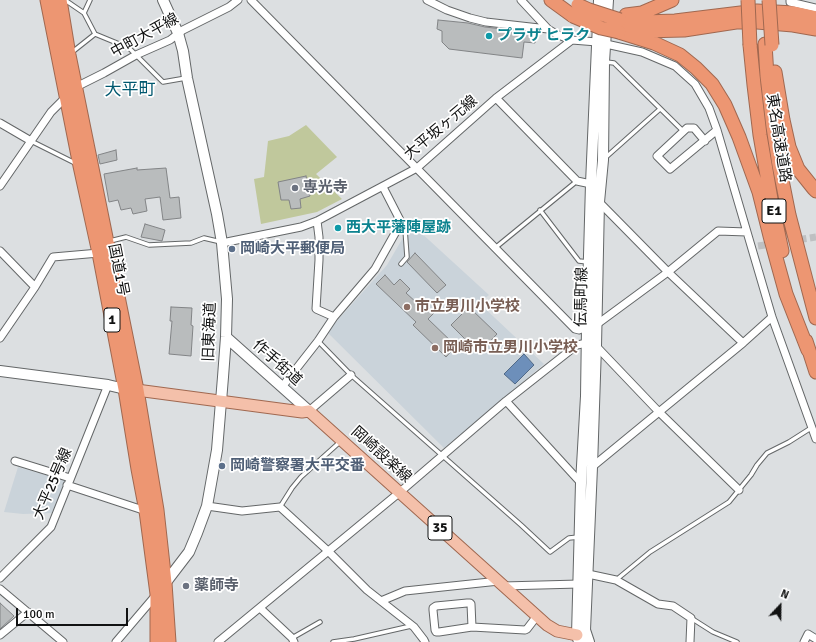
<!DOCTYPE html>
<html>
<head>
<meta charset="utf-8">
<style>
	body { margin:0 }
	#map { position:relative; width:816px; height:642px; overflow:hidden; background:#dcdfe1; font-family:Signika,sans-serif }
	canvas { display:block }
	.north { position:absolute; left:760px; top:586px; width:40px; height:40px; -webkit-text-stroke:3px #fff; paint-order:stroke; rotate:22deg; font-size:11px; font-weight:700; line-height:16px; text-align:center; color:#111212 }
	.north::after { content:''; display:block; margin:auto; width:14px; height:18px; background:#111212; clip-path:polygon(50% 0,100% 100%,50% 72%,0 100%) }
	.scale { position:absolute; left:16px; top:608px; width:112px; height:18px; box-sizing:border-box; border:2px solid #111212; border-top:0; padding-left:5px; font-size:12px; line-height:14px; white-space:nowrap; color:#111212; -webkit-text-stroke:3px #fff; paint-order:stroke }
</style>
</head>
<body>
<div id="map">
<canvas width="816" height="642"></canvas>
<div class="north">N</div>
<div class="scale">100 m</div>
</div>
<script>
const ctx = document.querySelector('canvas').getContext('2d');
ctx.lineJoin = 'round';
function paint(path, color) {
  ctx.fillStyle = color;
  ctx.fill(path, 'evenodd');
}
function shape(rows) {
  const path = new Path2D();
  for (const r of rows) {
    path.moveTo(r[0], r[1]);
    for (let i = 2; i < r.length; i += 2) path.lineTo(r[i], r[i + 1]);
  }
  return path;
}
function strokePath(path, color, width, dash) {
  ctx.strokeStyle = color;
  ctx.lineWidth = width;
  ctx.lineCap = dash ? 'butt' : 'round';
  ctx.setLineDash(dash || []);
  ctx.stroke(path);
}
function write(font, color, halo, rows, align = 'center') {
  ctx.font = font + ' Signika,"Noto Sans JP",sans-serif';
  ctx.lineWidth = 3.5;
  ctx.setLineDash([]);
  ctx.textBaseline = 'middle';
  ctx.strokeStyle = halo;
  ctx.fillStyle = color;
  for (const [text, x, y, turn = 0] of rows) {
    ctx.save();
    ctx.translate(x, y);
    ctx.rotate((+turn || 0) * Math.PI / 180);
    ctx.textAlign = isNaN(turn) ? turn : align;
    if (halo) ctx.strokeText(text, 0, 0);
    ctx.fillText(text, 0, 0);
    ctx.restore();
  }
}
const built = shape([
	[408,229,418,230,489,295,479,303,544,364,444,448,327,332,387,265],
	[18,467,67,481,52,513,23,514,4,512]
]);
const green = shape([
	[306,125,337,157,316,174,342,199,317,212,261,224,254,179,264,177,268,141,289,136]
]);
const water = shape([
	[524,354,534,365,515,384,504,374,524,354]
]);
const building = shape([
	[438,20,468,23,485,27,536,33,535,43,524,42,522,58,449,49,442,42,442,31,437,29,438,20],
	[116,150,117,160,100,164,98,155,116,150],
	[137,168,137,170,166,168,170,198,179,197,181,218,163,220,160,197,145,199,147,211,133,214,131,208,121,210,118,200,109,202,104,174,137,168],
	[306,176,310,196,300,199,301,208,291,209,289,200,281,200,278,182,306,176],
	[145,224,165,230,162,241,141,237,145,224],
	[415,253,446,285,437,293,407,262,415,253],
	[385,275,394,285,400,279,410,289,406,293,417,303,420,300,434,313,428,319,456,346,446,357,413,325,416,322,376,284,385,275],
	[171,307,192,308,191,325,193,326,191,356,169,354,172,321,170,321,171,307],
	[469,307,497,334,479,353,451,325,469,307],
	[0,603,14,616,0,629,0,603]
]);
const streetTunnel = shape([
	[758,246,816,237]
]);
const lane = shape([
	[65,0,84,13,95,34,129,48,163,82,186,78],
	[84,13,90,0],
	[71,53,95,34],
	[606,62,614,63,683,131],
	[31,141,77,164],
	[605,158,660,109],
	[540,210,579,261,588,262],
	[110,241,126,237,149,245,191,243,204,238,221,242],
	[495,248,577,181],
	[401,264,407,257,405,229,401,223],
	[318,341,351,375,521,525,550,552,569,538,579,537],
	[280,507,292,488,301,477,341,441],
	[616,580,650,552,729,502,751,475,757,465,767,453,789,442,811,428],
	[691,618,713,632,737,642],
	[292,638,320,622],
	[333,642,354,639,411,626]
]);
const street = shape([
	[251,0,575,329,579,330,587,327],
	[427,0,447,10,470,18,486,22,548,29],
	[521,0,548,29,558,35,572,40,597,42,642,52,675,66,695,84,709,108,717,130,772,317,816,439],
	[790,0,790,2,816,8],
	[496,98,577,181,591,184],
	[0,123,31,141],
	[705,141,694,128,687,128,657,156,670,169,717,130],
	[0,186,31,141,51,112,76,87,104,73,136,55,170,40,183,30,229,7,238,0],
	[599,202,668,272,743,343],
	[222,243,301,227,317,221,417,168,496,98,572,40],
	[0,251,35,287],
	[334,317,375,269,398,228,401,222,383,187],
	[596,325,668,272,718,231,747,232],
	[0,338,35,287,53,257,99,253],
	[596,346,659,412,739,490],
	[282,387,318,341,334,317,316,309,319,260,319,237,317,221],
	[506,401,581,483],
	[309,411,351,375],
	[15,461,70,478],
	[592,467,743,343,772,317],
	[67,485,146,511],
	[207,506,242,511,280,507,328,551,367,590,414,627,424,640,425,642],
	[588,574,616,580,658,604,673,606,691,618,690,642],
	[0,578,51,527,108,385],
	[503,586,579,584],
	[0,589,63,642],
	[381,601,405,591,499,581],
	[260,608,292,638,294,642],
	[472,627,471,604,470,603,467,603,436,606,433,608,433,610,435,630,436,632,439,632,472,627,525,630,527,629,537,616],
	[0,635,28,612],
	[116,642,156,595],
	[218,642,400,492,506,401,577,345,587,343],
	[804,642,808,634,816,639]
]);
const secondary = shape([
	[226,337,309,411],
	[0,371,108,385,125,389],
	[163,586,189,552,197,533,207,506,217,450,223,377,226,337,227,299,222,243,217,214,187,78,183,51,178,33,163,0],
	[579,642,577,635,581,483,586,396,587,327,591,184,599,0],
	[589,642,585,630,592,467,596,346,599,202,603,160,604,62,608,0]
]);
const primary = shape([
	[129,389,302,412,309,411,547,625,557,631,577,635]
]);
const highway = shape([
	[47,0,80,166,99,253,125,389,138,469,146,511,157,594,157,642],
	[60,0,69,55,137,390,157,510,165,583,169,642],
	[551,0,573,16],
	[626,15,642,13,672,0],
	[624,20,645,22,675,21,757,11,794,13,816,18],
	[627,28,642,31,684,30,736,22,757,22,793,25,816,29],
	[619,32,654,43,680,55,696,68,712,84,725,105,739,137,759,192,770,236,786,294,808,350],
	[765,44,767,76,773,127,779,165,789,215,816,318],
	[750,45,754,85,760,135,771,199,782,251],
	[775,72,783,120,789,147,798,169,814,189,816,191],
	[806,341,816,372]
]);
const highwayBridge = shape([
	[748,0,750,45],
	[769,0,772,45],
	[578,5,589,10,620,20],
	[573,16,601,28,619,32]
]);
const markers = [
	[489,36,4,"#0f9aa8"],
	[295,188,4,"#6b7280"],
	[338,228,4,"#0f9aa8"],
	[232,249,4,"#5c6f8a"],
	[407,307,4,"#8d6e63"],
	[435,348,4,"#8d6e63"],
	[222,466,4,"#5c6f8a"],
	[186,586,4,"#6b7280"]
];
const shields = [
	[774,211,24],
	[112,320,16],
	[440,528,24]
];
const shieldNames = [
	["E1",774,211],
	["1",112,320],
	["35",440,528]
];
const streetNames = [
	["中町大平線",145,36,-29],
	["大平坂ヶ元線",441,128,-40],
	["東名高速道路",778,138,81],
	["国道1号",118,270,79],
	["伝馬町線",582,297,-89],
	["旧東海道",210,332,-88],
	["作手街道",277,363,42],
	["岡崎設楽線",381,455,42],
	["大平25号線",53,484,-67]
];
const cultureNames = [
	["プラザ ヒラク",497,36],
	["西大平藩陣屋跡",346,228]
];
const worshipNames = [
	["専光寺",303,188],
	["薬師寺",194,586]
];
const serviceNames = [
	["岡崎大平郵便局",240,249],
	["岡崎警察署大平交番",230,466]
];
const educationNames = [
	["市立男川小学校",415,307],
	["岡崎市立男川小学校",443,348]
];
const quarterNames = [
	["大平町",130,91]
];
paint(built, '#cad3da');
paint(green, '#c0c89c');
paint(water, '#6d8fba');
strokePath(water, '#516a88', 1);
paint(building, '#b9bcbd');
strokePath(building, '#828486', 1);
strokePath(streetTunnel, '#bec0c2', 7, [7, 3.5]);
strokePath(lane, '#646768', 5.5);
strokePath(street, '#646768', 9);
strokePath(secondary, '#646768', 12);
strokePath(primary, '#a06850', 13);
strokePath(highway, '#a06850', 15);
strokePath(lane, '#fff', 3.5);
strokePath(street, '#fff', 7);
strokePath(secondary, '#fff', 10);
strokePath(primary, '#f4c0aa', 11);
strokePath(highway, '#ed9672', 13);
strokePath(highwayBridge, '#a06850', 15, []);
strokePath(highwayBridge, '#ed9672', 13);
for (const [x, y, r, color] of markers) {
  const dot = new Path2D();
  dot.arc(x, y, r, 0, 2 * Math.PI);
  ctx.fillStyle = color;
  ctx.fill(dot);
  strokePath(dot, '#fff', 1.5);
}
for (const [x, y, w] of shields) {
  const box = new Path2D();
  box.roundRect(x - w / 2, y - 12, w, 24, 3);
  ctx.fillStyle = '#fff';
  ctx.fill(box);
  strokePath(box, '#111212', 1);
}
write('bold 14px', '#111212', null, shieldNames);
write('15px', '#111212', '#fff', streetNames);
write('bold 15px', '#0d838f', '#fff', cultureNames, 'left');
write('bold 15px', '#5b616d', '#fff', worshipNames, 'left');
write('bold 15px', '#4e5e75', '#fff', serviceNames, 'left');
write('bold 15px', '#785e54', '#fff', educationNames, 'left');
write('17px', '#00586f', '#fff', quarterNames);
</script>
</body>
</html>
